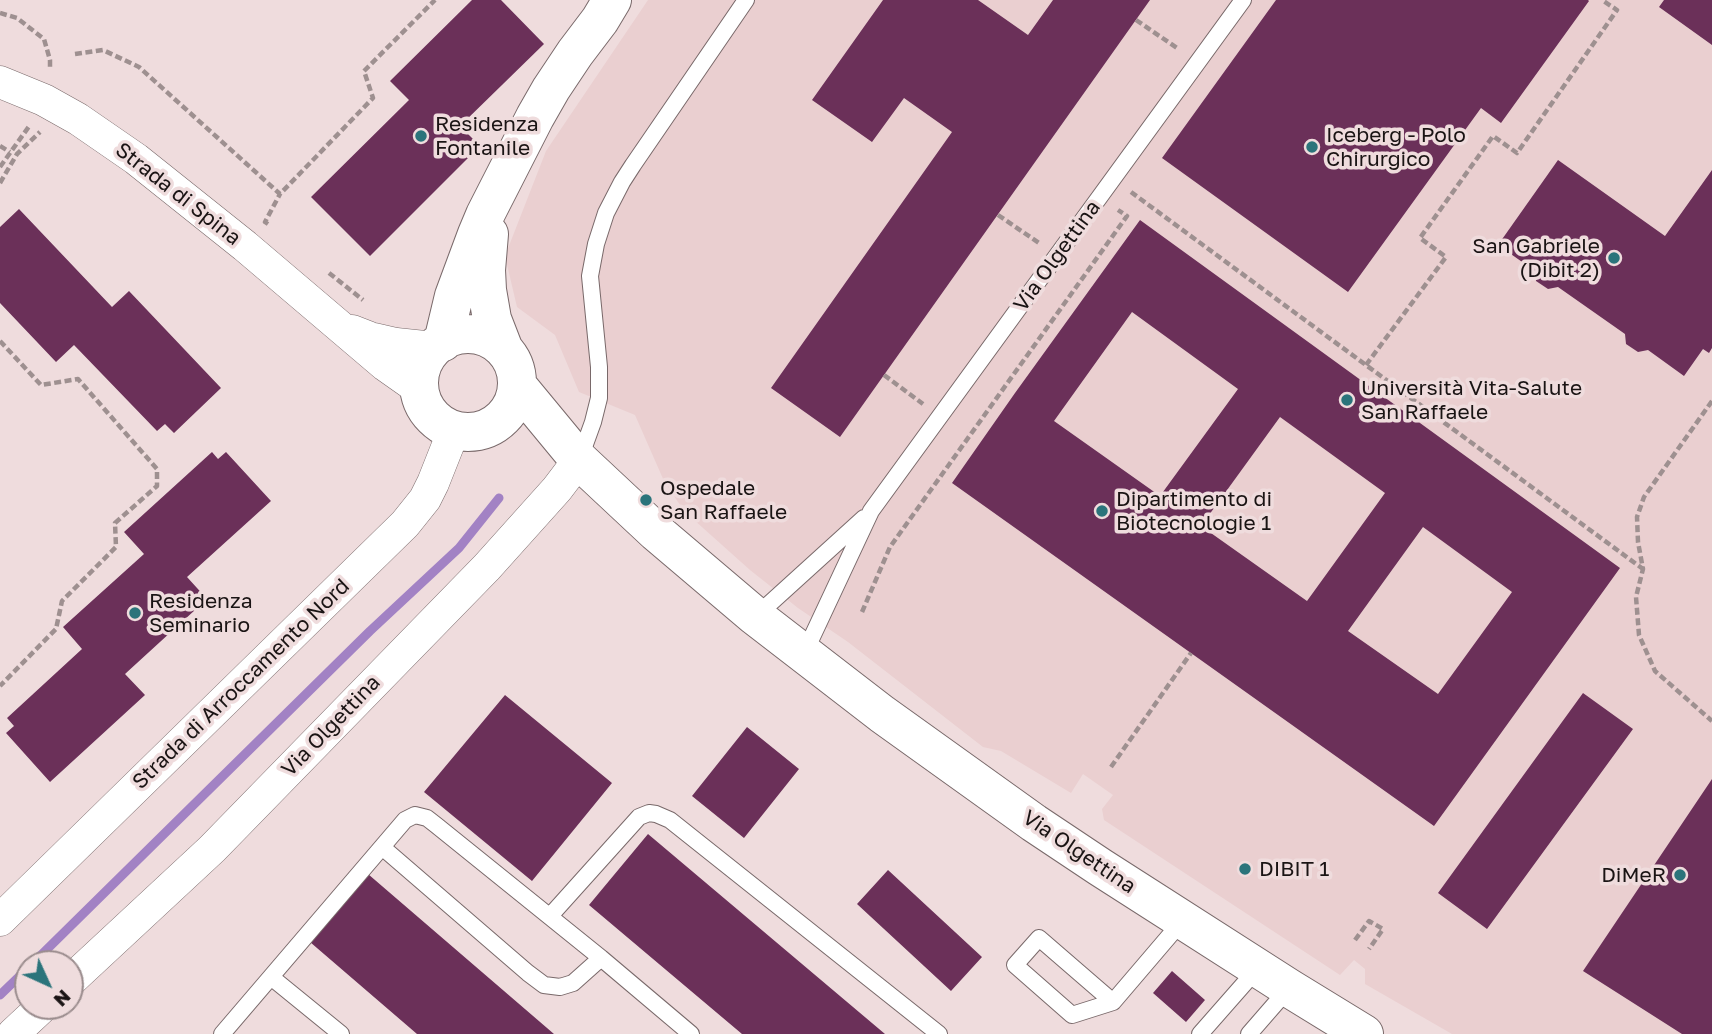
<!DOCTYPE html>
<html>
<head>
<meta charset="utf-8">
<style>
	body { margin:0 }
	#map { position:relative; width:1712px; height:1034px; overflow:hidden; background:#efdcdd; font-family:"Golos Text",sans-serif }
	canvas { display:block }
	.north { position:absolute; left:14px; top:950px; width:70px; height:70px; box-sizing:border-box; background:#efdcdd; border:2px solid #9a8c8d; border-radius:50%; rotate:135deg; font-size:19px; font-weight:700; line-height:28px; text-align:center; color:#1a1414 }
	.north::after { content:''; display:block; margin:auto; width:24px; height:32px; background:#2b747b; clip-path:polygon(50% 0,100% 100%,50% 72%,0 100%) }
</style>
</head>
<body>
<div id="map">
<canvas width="1712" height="1034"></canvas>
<div class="north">N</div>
</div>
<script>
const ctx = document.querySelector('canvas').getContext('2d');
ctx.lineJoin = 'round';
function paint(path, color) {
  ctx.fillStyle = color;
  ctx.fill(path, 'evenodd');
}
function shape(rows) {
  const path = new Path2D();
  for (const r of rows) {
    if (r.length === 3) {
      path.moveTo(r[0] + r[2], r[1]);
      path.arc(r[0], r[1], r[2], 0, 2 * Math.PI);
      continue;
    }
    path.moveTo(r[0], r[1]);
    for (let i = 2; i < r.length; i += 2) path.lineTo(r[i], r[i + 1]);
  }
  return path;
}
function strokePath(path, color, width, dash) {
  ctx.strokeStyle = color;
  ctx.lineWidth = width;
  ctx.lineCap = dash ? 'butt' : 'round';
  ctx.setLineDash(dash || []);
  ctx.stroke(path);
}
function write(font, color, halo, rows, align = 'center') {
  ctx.font = font + ' "Golos Text",sans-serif';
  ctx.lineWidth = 7;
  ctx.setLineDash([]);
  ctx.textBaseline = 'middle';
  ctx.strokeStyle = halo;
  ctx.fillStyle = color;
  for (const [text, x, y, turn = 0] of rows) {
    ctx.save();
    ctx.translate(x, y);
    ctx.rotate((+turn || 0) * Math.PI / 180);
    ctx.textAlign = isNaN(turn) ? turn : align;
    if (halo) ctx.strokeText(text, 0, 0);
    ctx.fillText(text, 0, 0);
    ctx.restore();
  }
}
const built = shape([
	[648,0,1712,0,1712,1034,1452,1034,1365,984,1365,969,1354,960,1340,975,1104,820,1102,809,1113,795,1083,774,1071,793,1001,751,983,747,848,642,798,608,750,570,684,511,664,481,635,415,579,392,555,335,517,307,505,256,546,151]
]);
const stream = shape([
	[32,964,370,631,459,548,499,498],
	[0,995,28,968]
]);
const building = shape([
	[472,0,501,0,544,44,460,126,480,146,370,256,311,197,409,100,390,81],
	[883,0,978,0,1028,35,1053,0,1150,0,840,437,771,388,952,132,904,98,872,142,812,100],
	[1276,0,1588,0,1589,1,1501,123,1481,108,1348,292,1162,158],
	[1664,0,1712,0,1712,45,1659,7],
	[1558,160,1665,236,1712,170,1712,348,1709,353,1703,349,1684,376,1648,350,1638,352,1626,344,1625,334,1558,287,1548,289,1536,281,1535,271,1498,245],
	[19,209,112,307,129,291,221,388,174,433,165,424,157,431,74,345,56,362,0,303,0,227],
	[1140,220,1620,568,1434,826,952,483,1015,393],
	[1132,312,1238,389,1160,496,1054,421],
	[1280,417,1385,493,1307,601,1201,526],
	[1423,527,1512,592,1438,694,1348,631],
	[212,452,218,459,226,452,271,501,187,577,207,599,125,674,145,695,50,782,6,733,14,726,7,718,82,649,63,627,144,554,124,532],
	[1583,693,1633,729,1487,929,1438,893],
	[505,695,612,783,532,881,424,792],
	[747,727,799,769,744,838,692,796],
	[1712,779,1712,1034,1682,1034,1583,971],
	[648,834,885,1034,742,1034,589,905],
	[888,870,982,957,951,991,857,904],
	[368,874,554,1034,417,1034,310,942],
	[1172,971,1205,1000,1186,1022,1153,993]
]);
const path = shape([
	[0,13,17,18,44,39,50,60,50,68],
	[1136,20,1177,48],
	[75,54,103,50,139,67,280,194,373,98,364,71,435,0],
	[0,146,10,152],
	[0,167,30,125],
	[0,183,17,154,40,132],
	[1131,192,1643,569],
	[998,215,1039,243],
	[268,224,265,222,280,194],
	[329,273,363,300],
	[0,341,41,385,78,379,157,469,157,486,115,523,116,547,62,601,56,629,0,686],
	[1366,365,1446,257,1420,238,1493,136,1517,153,1617,10,1602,0],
	[884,375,923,404],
	[1712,401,1644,497,1637,517,1638,542,1643,569,1636,597,1639,635,1655,671,1712,721],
	[862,612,890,547,1127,216,1118,210],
	[1111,767,1191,653],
	[1355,940,1369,921,1383,929,1369,949]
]);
const lane = shape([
	[580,458,593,422,599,398,599,367,590,276,596,244,606,213,622,182,633,165,746,0],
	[756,616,864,518],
	[804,654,871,511,1243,0],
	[382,847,528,973,544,985,560,987,573,983,601,958],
	[550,916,639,817,649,813,656,814,670,820,939,1034],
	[271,977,341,1034],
	[1113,1002,1072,1015,1015,965,1039,938,1113,1002,1183,920],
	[222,1034,405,820,415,815,427,818,436,825,601,958,691,1034],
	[1200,1034,1258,968],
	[1249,1034,1289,988]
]);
const street = shape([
	[0,82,44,100,78,119,136,159,245,246,385,365,419,389],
	[352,331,370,338,396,344,434,348],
	[0,920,405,524,425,499,433,483,454,430],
	[70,981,212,849,487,567,557,489,579,460],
	[13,1034,43,1006]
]);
const secondary = shape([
	[489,234,486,270,487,290,492,319,504,350],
	[468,383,49],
	[443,342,454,296,477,234,485,215,535,117,551,89,575,53,600,20,612,0],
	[517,385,579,460,656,532,755,616,882,714,1034,823,1100,867,1289,988,1364,1034]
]);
const markers = [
	[421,136,7,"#2b747b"],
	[1312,147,7,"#2b747b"],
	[1614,258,7,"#2b747b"],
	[1347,400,7,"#2b747b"],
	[646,500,7,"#2b747b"],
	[1102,511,7,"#2b747b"],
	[135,613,7,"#2b747b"],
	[1245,869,7,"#2b747b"],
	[1680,875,7,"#2b747b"]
];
const poiNames = [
	["Residenza",435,124],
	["Fontanile",435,148],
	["Iceberg - Polo",1326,135],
	["Chirurgico",1326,159],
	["San Gabriele",1600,246,"right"],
	["(Dibit 2)",1600,270,"right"],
	["Università Vita-Salute",1361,388],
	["San Raffaele",1361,412],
	["Ospedale",660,488],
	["San Raffaele",660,512],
	["Dipartimento di",1116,499],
	["Biotecnologie 1",1116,523],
	["Residenza",149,601],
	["Seminario",149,625],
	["DIBIT 1",1259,869],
	["DiMeR",1666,875,"right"]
];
const streetNames = [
	["Strada di Spina",178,194,38],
	["Via Olgettina",1057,256,-54],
	["Strada di Arroccamento Nord",241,684,-44],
	["Via Olgettina",331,726,-46],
	["Via Olgettina",1079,852,34]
];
paint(built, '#eacfd0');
strokePath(stream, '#a282c4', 9);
paint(building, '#6b3059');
strokePath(lane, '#79696a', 18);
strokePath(street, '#79696a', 33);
strokePath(secondary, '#79696a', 40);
strokePath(path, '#9e9090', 4.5, [7, 3.5]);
strokePath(lane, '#fff', 16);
strokePath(street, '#fff', 32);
strokePath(secondary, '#fff', 38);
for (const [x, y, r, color] of markers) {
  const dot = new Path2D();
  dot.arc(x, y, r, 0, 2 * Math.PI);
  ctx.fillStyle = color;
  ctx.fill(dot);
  strokePath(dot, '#efdcdd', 2.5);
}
write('21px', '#1a1414', '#efdcdd', poiNames, 'left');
write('21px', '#1a1414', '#efdcdd', streetNames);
</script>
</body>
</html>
